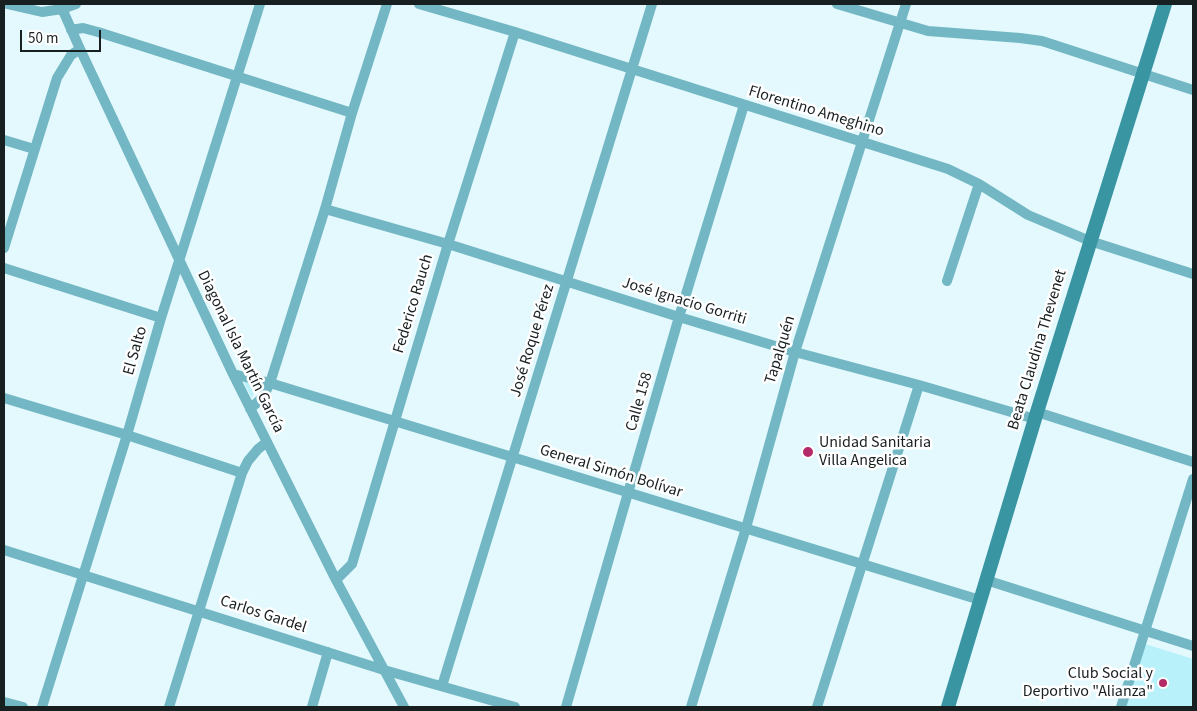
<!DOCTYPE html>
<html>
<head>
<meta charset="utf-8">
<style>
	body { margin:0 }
	#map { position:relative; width:1197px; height:711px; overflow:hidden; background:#e3f9fd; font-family:"Source Sans 3",sans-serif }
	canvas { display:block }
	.frame { position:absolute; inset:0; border:5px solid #171f20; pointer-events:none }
	.scale { position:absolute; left:20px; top:30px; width:81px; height:22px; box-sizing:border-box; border:2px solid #171f20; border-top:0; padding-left:6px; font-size:15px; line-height:18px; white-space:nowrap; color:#171f20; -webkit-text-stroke:4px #fff; paint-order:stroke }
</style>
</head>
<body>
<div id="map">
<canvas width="1197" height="711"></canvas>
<div class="frame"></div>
<div class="scale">50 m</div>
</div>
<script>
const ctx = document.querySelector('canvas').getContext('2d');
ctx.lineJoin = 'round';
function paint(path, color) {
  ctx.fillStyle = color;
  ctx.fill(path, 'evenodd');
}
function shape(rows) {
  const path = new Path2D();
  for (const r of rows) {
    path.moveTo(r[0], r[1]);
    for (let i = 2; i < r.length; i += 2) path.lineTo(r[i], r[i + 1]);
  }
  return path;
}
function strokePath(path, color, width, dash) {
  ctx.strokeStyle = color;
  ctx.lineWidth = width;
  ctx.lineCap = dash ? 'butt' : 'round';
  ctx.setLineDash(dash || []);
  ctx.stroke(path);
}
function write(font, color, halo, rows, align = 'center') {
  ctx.font = font + ' "Source Sans 3",sans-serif';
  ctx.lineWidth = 5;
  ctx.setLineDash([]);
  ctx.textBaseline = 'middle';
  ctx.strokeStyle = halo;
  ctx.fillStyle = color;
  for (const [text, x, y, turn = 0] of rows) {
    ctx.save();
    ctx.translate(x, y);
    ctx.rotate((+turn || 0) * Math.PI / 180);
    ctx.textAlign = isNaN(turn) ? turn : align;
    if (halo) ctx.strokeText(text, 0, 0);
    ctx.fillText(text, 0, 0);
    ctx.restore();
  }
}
const green = shape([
	[242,379,257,384,252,398],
	[1145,644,1193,659,1193,707,1126,707]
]);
const street = shape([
	[7,4,42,12,62,9,76,4],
	[60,4,80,49,233,374,336,580,404,707],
	[419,4,515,32,948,169,979,184,1028,215,1090,241,1193,274],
	[837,4,928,31,1020,38,1042,41,1193,90],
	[71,30,83,28,98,32,352,113],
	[4,140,34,149],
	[325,209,448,244,679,317,795,352,919,385,1035,419],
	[4,248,57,78,71,55,80,49],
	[4,268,161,318],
	[947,281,979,184],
	[233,374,270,383,980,600],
	[4,398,127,435,242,473],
	[250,409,263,397,270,383,325,209,352,113,387,4],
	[1037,412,1193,462],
	[4,550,384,670,515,707],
	[336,580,352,564,448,244,515,32],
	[986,580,1193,646],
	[442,686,652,4],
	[4,702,23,707],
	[42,707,127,435,161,318,260,4],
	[169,707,242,473,248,461,258,449,267,442],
	[312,707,328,652],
	[566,707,679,317,744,105],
	[691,707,746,528,795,352,906,4],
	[817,707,919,385],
	[1121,707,1193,479]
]);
const secondary = shape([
	[948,707,1037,412,1165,4]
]);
const markers = [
	[808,452,6,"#b42a67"],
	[1163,683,5,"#b42a67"]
];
const streetNames = [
	["Florentino Ameghino",816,112,17],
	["José Ignacio Gorriti",684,302,17],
	["Federico Rauch",414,304,-73],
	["José Roque Pérez",533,341,-73],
	["Tapalquén",781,350,-73],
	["Beata Claudina Thevenet",1038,350,-73],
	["El Salto",136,351,-74],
	["Diagonal Isla Martín García",240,352,64],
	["Calle 158",640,402,-74],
	["General Simón Bolívar",611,472,17],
	["Carlos Gardel",263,615,18]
];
const poiNames = [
	["Unidad Sanitaria",819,443],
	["Villa Angelica",819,461],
	["Club Social y",1153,674,"right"],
	["Deportivo \"Alianza\"",1153,692,"right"]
];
paint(green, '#b8f1fa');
strokePath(street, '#72b7c3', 10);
strokePath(secondary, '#3a95a3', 14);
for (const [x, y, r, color] of markers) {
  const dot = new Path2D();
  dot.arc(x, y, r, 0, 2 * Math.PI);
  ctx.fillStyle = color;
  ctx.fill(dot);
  strokePath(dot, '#fff', 2);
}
write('16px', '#171f20', '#fff', streetNames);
write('16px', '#171f20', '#fff', poiNames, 'left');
</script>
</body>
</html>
